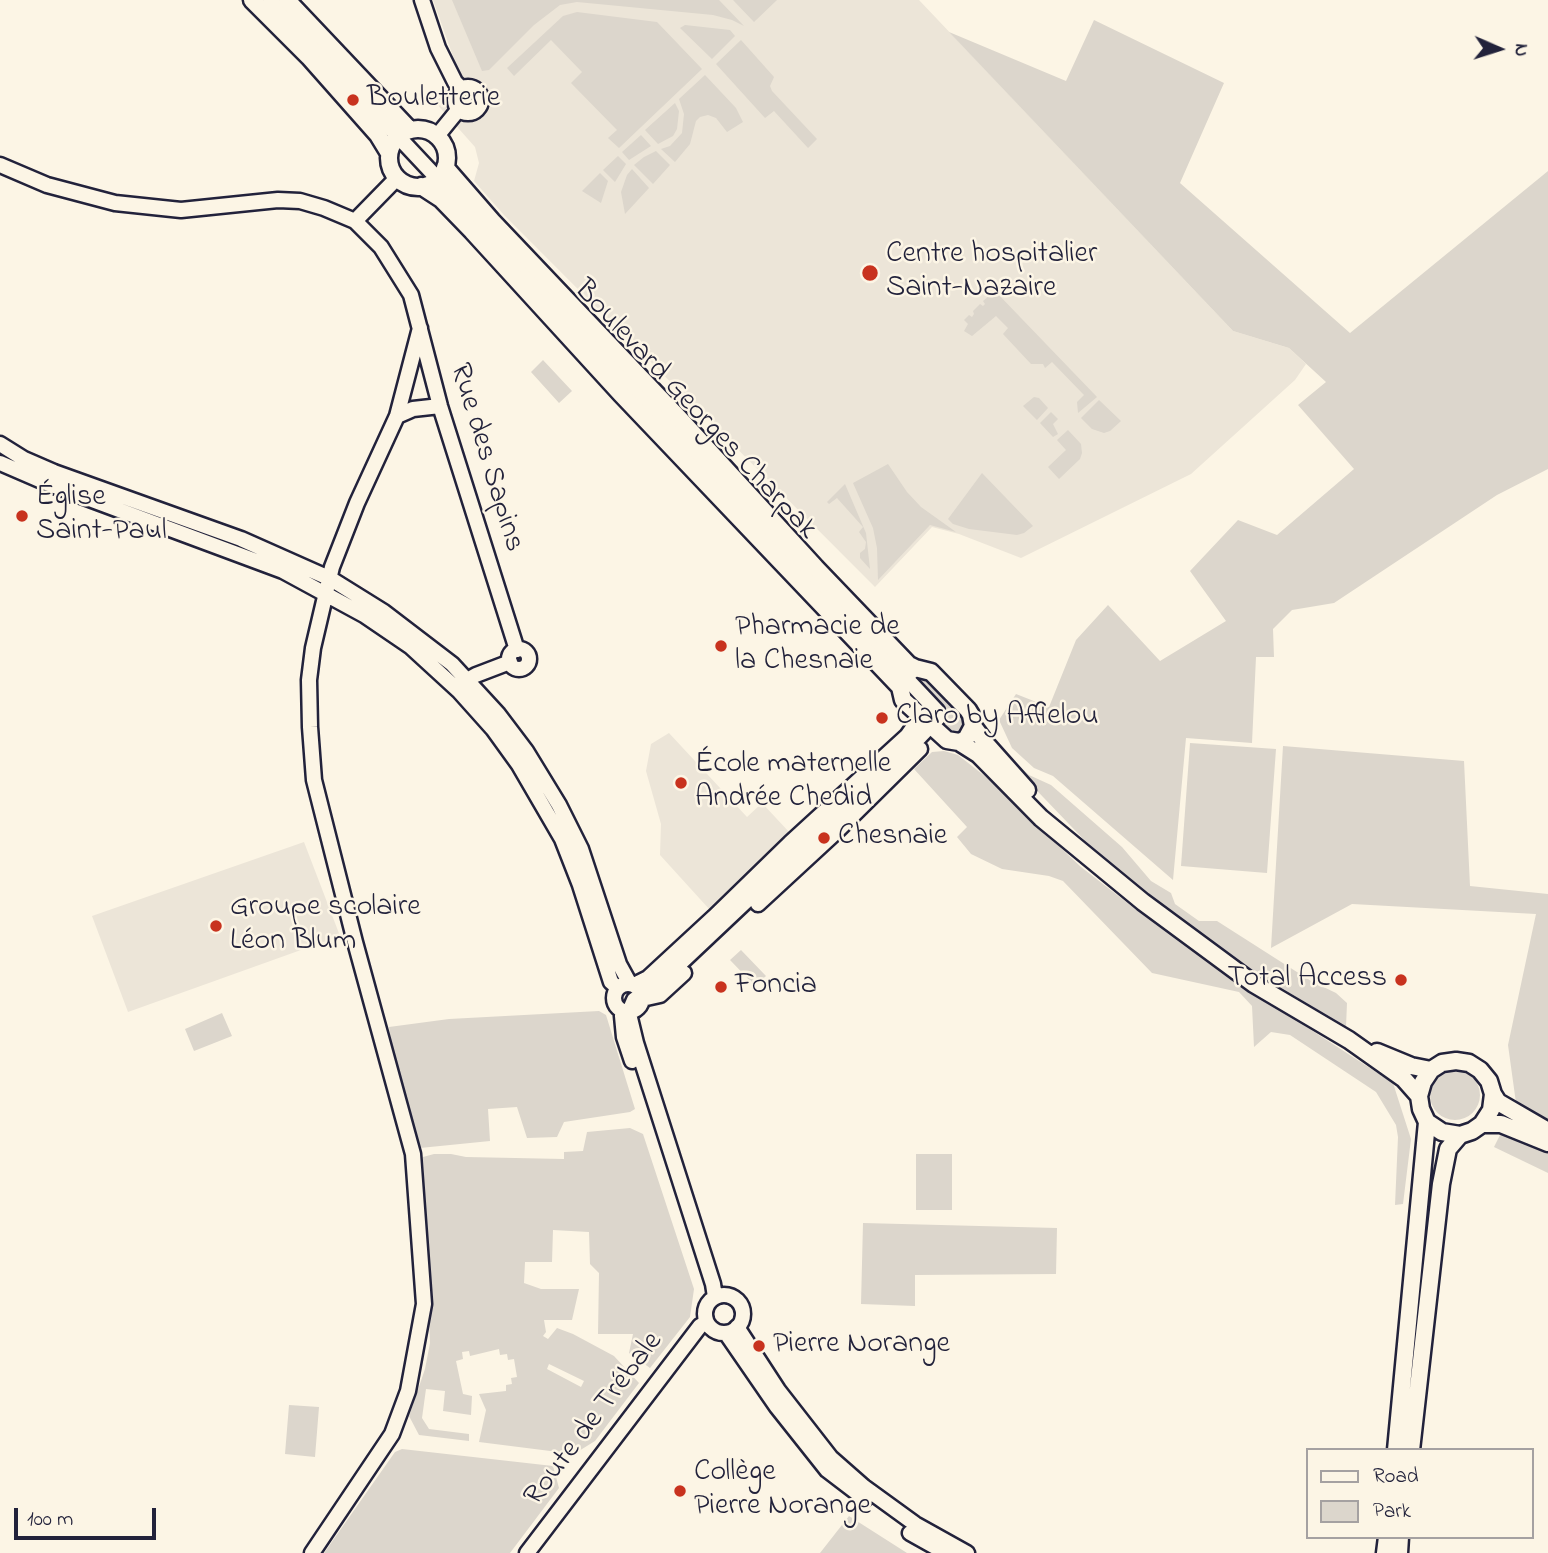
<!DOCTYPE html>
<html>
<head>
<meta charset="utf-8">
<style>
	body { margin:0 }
	#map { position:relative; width:1548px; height:1553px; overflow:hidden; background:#fcf5e5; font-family:"Indie Flower",sans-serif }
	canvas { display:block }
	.legend { position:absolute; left:1306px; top:1448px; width:228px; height:91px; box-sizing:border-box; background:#fcf5e5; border:2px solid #a5a1a1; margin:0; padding:9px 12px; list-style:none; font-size:21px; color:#22223b }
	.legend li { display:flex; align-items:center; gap:14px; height:35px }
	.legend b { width:35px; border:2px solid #a5a1a1 }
	.north { position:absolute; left:1464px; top:14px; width:70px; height:70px; -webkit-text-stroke:5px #fcf5e5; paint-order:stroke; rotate:93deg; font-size:19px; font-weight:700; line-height:28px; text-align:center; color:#22223b }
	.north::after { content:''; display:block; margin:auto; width:24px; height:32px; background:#22223b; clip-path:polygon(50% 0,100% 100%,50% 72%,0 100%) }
	.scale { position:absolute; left:14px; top:1508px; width:142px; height:32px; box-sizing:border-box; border:4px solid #22223b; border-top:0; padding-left:9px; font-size:21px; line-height:24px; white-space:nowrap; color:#22223b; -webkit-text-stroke:5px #fcf5e5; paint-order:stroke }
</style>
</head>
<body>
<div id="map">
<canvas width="1548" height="1553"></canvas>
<ul class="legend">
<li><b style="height:9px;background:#fcf5e5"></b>Road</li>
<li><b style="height:19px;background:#dcd6cc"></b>Park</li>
</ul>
<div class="north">N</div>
<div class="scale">100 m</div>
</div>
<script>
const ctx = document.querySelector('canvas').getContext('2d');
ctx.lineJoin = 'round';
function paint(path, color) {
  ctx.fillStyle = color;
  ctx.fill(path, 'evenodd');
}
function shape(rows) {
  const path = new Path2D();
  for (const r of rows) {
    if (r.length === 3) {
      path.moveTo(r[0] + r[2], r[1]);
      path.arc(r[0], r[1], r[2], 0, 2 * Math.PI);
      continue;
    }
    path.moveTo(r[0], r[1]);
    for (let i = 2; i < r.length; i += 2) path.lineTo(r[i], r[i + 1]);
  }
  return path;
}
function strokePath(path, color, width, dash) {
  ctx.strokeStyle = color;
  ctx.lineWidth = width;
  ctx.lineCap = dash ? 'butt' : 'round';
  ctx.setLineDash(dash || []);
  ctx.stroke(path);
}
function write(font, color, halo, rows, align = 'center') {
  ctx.font = font + ' "Indie Flower",sans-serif';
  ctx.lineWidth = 5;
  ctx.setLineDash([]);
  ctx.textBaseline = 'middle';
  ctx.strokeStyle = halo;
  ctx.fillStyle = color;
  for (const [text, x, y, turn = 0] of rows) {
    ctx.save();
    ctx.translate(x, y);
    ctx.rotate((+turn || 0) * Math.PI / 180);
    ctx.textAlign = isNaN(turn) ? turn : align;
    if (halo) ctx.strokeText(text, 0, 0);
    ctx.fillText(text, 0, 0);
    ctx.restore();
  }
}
const built = shape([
	[433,0,919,0,1233,331,1289,348,1306,364,1295,380,1191,474,1021,558,959,534,932,527,875,587,504,215,474,181,479,163,475,147,435,102,448,91,459,73],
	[669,733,747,817,762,803,790,833,710,910,660,855,661,824,646,771,651,744],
	[304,842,340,936,128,1012,92,916]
]);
const green = shape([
	[452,0,719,0,744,26,732,20,713,15,577,2,560,5,534,25,489,70,482,71],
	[733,0,777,0,754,22],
	[577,12,657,22,702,69,619,148,608,138,617,130,571,83,582,72,551,40,514,76,507,68,563,16],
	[1094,20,1224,83,1180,183,1350,333,1548,171,1548,469,1497,495,1334,603,1292,610,1273,629,1274,657,1256,657,1252,743,1186,738,1173,880,1053,776,1034,768,1012,748,999,720,1016,694,1049,707,1076,640,1108,605,1160,661,1226,621,1190,571,1238,520,1277,535,1354,469,1298,405,1326,382,1289,348,1233,331,949,32,1066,81],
	[685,25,730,30,735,36,712,59,680,28],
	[741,40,774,77,770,86,772,91,817,139,808,148,774,111,765,118,716,64],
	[705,75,736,108,743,122,727,132,716,118,708,115,700,117,696,121,690,144,675,162,661,149,670,146,682,133,684,114,679,99],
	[675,103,679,111,677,129,673,136,658,144,645,130],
	[641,135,651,146,629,160,622,152],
	[656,151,670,165,653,184,634,165,644,157],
	[618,156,626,164,615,182,603,170],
	[632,169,649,188,625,214,621,192,627,175],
	[600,173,608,181,601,203,582,191],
	[995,291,1097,397,1078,413,1077,402,1084,395,1052,362,1045,368,1043,364,1031,364,1003,334,1008,328,996,316,972,336,964,331,968,324,964,320,969,315,972,317,974,314,973,311,980,304,983,306,985,304,983,301],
	[543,360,572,391,559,403,531,372],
	[1034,397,1039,398,1048,408,1037,420,1023,406],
	[1099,400,1121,421,1110,431,1104,433,1092,429,1081,418],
	[1051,412,1058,419,1053,424,1058,434,1053,437,1040,423],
	[1068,430,1081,444,1082,453,1080,459,1059,479,1048,467,1066,450,1057,440],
	[888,464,907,492,921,507,956,532,930,525,878,580,877,548,873,528,853,483],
	[982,473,1033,526,1024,533,1017,535,969,529,953,524,948,519],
	[845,484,866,533,870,569,860,558,860,553,865,549,866,542,859,532,863,527,837,498,829,504,827,502],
	[919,675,927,678,962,713,966,720,962,733,956,736,948,734,940,727,912,676],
	[1190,743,1276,749,1267,873,1181,866],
	[998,746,1029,775,1051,785,1122,847,1151,881,1171,893,1175,904,1199,921,1217,921,1311,981,1336,993,1347,1003,1346,1027,1247,967,1154,899,1092,848,995,747],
	[1283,746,1464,761,1470,886,1548,894,1548,1173,1494,1147,1516,1103,1508,1045,1536,914,1352,904,1271,948],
	[944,751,958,755,986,777,1081,867,1134,908,1231,978,1393,1083,1411,1139,1403,1204,1395,1205,1398,1137,1396,1125,1376,1092,1290,1035,1271,1032,1254,1047,1252,1006,1239,992,1152,973,1063,881,1049,876,1002,869,971,854,957,837,967,827,914,769,932,752],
	[741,950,766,976,755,986,730,960],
	[599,1011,606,1015,635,1109,630,1112,564,1122,557,1137,527,1138,517,1107,488,1109,490,1141,420,1148,391,1043,389,1027,449,1019],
	[222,1013,232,1036,194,1051,185,1029],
	[1455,1095,25],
	[630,1128,643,1134,694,1289,690,1317,650,1368,629,1353,633,1334,598,1334,599,1273,590,1264,589,1232,553,1230,552,1262,525,1262,524,1283,541,1289,579,1289,572,1320,544,1320,546,1332,543,1336,548,1339,557,1328,573,1334,614,1356,639,1383,595,1441,574,1454,479,1442,486,1410,479,1394,506,1391,506,1385,512,1384,511,1378,517,1377,514,1359,508,1360,507,1354,500,1355,499,1349,470,1356,469,1351,462,1352,463,1359,456,1361,463,1394,472,1396,471,1415,443,1411,445,1391,426,1389,422,1418,429,1429,469,1434,469,1441,419,1435,409,1416,425,1369,430,1343,423,1157,434,1154,451,1154,466,1157,564,1159,564,1152,583,1151,587,1132],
	[549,1364,584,1381,581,1387,547,1369],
	[916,1154,952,1154,952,1210,916,1210],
	[863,1223,1057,1228,1056,1274,915,1275,915,1306,861,1304],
	[289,1405,319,1407,315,1457,285,1454],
	[402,1449,553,1466,559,1488,510,1553,324,1553,395,1452],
	[849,1516,907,1553,820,1553]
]);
const tertiary = shape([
	[270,0,937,711,938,718,914,743,668,975,634,1000,631,1007,629,1014,636,1043,713,1284,715,1297],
	[422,0,438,48,455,82,462,89],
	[468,100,13],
	[437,136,459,109],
	[0,165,47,185,115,203,181,210,278,200,300,201,324,208,355,221,381,247,411,295,440,406,517,650],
	[355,221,397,178],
	[397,416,413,409,440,406],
	[0,444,24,459,54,472,241,539,331,579,384,612,452,664,498,714,526,751,559,805,581,849,619,964,630,984],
	[0,463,49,484,283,571,364,615,411,647,459,691,493,729,519,765,562,839,580,885,611,982,618,988],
	[519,659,10],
	[462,686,467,680,476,675,510,662],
	[758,904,836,832,920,749],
	[628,998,14],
	[634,985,648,978,714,917,790,843,907,736,919,719,918,715],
	[642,999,660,995,684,973],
	[622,1016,624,1037,632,1061],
	[724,1314,19],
	[737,1327,778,1390,831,1458,864,1487,915,1524,967,1553],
	[726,1333,777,1407,827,1470,865,1499],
	[910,1533,946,1553],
	[312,1553,392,1434,408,1391,424,1304,413,1154,355,942,314,780,310,727,309,680,313,648,332,567,357,503,397,416,420,328],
	[527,1553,700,1326,707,1323]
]);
const secondary = shape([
	[252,0,309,57,378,135,389,153],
	[287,0,410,130],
	[418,158,29],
	[445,167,492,221,680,419,816,568,909,665,915,668],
	[421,186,441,199,472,231,621,394,900,687],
	[915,668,931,672,968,710,971,715,973,726,966,739,959,742,947,740,903,700,900,687,906,675,915,668],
	[973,726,987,745,1027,790],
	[959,742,978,754,1041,818,1143,902,1254,984,1349,1040,1404,1079,1419,1096],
	[1377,1052,1411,1066,1431,1070],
	[1493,1094,1491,1110,1482,1124,1472,1131,1460,1135,1442,1132,1427,1122,1421,1109,1419,1096,1423,1082,1431,1070,1442,1063,1456,1061,1469,1063,1480,1070,1489,1081,1493,1094,1498,1102,1548,1131],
	[1482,1124,1501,1124,1548,1143],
	[1396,1450,1427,1122],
	[1411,1450,1441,1184,1448,1149,1460,1135],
	[1385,1553,1387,1537],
	[1399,1553,1400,1537]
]);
const markers = [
	[353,100,7,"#c8321e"],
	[870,273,9,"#c8321e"],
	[22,516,7,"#c8321e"],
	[721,646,7,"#c8321e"],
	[882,718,7,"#c8321e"],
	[681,783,7,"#c8321e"],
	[824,838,7,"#c8321e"],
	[216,926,7,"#c8321e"],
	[1401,980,7,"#c8321e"],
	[721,987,7,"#c8321e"],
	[759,1346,7,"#c8321e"],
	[680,1491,7,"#c8321e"]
];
const poiNames = [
	["Bouletterie",367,100],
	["Centre hospitalier",886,256],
	["Saint-Nazaire",886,290],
	["Église",36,499],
	["Saint-Paul",36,533],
	["Pharmacie de",735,629],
	["la Chesnaie",735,663],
	["Claro by Afflelou",896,718],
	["École maternelle",695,766],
	["Andrée Chedid",695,800],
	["Chesnaie",838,838],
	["Groupe scolaire",230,909],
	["Léon Blum",230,943],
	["Total Access",1387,980,"right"],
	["Foncia",735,987],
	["Pierre Norange",773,1346],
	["Collège",694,1474],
	["Pierre Norange",694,1508]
];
const streetNames = [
	["Boulevard Georges Charpak",694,411,47],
	["Rue des Sapins",485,458,73],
	["Route de Trébale",595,1420,-53]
];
paint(built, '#ece5d8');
paint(green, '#dcd6cc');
strokePath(tertiary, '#22223b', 19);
strokePath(secondary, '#22223b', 21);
strokePath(tertiary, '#fcf5e5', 14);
strokePath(secondary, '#fcf5e5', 16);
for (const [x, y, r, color] of markers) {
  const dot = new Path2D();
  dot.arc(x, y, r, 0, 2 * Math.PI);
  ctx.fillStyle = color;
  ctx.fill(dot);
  strokePath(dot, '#fcf5e5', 2.5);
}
write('30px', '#22223b', '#fcf5e5', poiNames, 'left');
write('30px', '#22223b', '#fcf5e5', streetNames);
</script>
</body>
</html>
